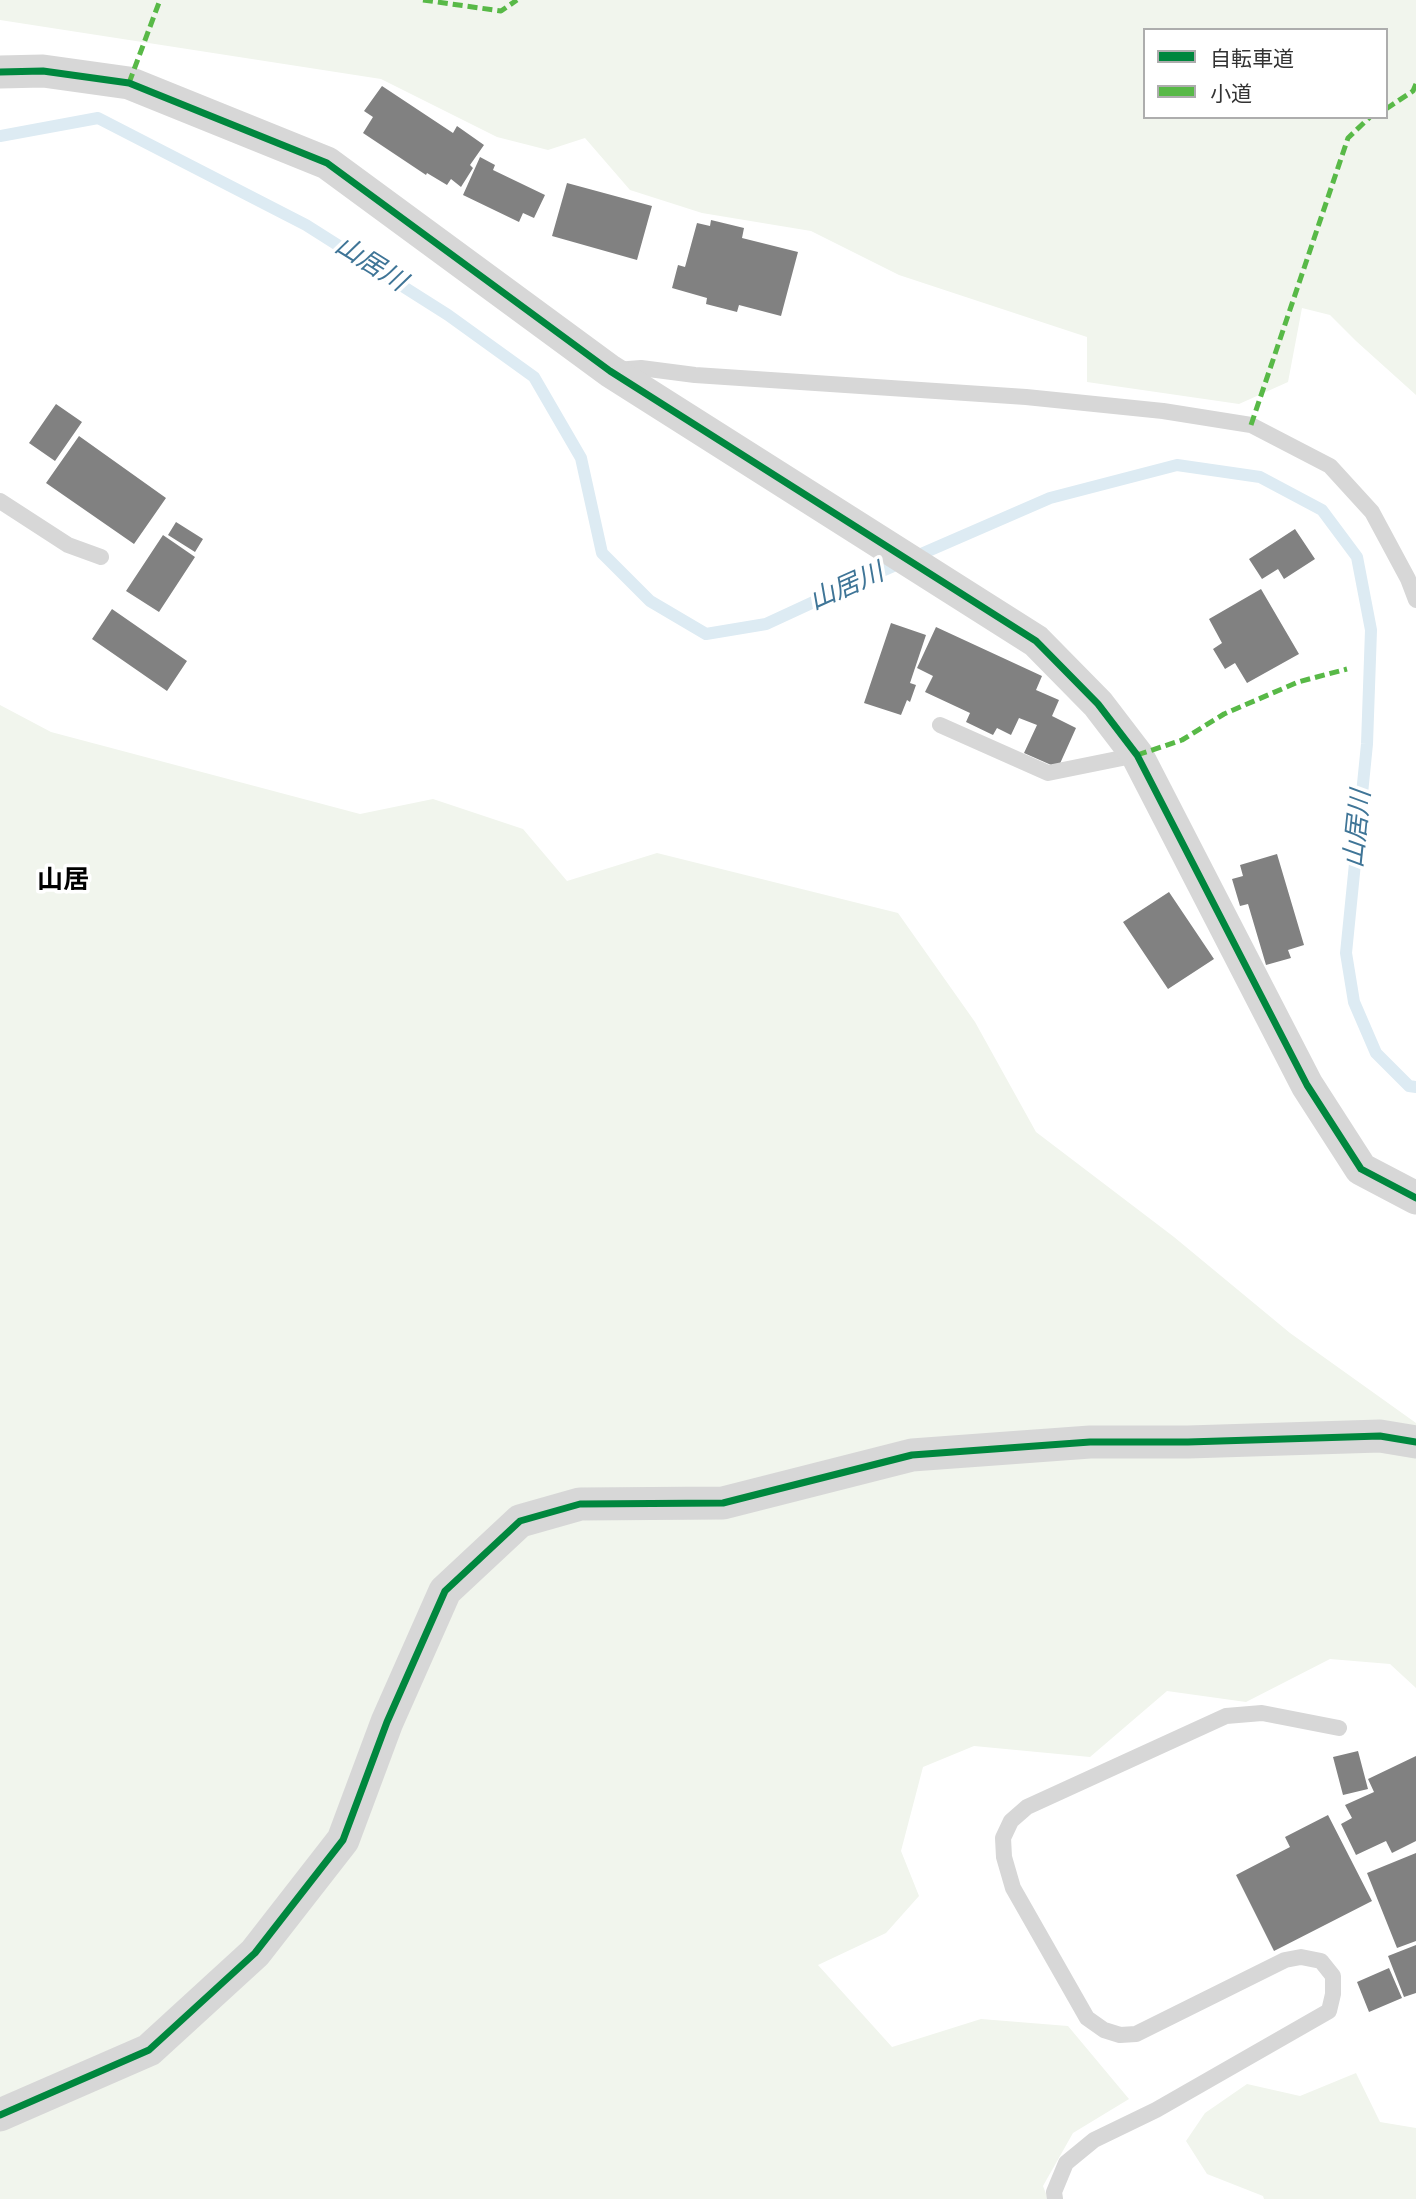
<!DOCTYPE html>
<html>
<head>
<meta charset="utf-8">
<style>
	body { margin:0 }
	#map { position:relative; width:1416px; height:2199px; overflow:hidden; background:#fff; font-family:"Roboto Condensed","Noto Sans JP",sans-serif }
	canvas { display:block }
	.legend { position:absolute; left:1143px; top:28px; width:245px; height:91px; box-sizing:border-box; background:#fff; border:2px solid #adadad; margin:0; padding:9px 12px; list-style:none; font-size:21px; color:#333 }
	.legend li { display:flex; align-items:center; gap:14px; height:35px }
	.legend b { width:35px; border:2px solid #adadad }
</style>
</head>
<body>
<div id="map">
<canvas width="1416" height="2199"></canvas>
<ul class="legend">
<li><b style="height:9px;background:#00873e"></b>自転車道</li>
<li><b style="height:9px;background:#58b947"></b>小道</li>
</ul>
</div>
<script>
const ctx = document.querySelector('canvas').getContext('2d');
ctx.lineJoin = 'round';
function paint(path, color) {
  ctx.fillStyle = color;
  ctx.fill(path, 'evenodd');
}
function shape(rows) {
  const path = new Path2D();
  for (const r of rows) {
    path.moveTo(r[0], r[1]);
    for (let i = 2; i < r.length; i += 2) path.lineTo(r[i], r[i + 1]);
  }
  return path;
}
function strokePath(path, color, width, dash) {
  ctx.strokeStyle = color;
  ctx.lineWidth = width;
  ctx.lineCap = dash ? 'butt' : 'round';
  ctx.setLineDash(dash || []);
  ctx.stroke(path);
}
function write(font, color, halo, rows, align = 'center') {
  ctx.font = font + ' "Roboto Condensed","Noto Sans JP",sans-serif';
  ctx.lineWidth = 7;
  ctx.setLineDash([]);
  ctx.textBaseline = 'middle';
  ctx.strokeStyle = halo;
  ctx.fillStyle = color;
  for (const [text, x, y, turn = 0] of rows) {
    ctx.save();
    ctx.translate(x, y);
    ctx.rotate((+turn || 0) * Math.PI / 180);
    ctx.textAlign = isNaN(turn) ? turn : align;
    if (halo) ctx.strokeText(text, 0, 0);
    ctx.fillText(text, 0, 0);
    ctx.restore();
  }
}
const green = shape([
	[0,0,1416,0,1416,395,1356,341,1330,315,1302,308,1288,382,1239,404,1087,382,1087,337,899,275,811,231,702,213,630,190,585,138,548,150,497,137,381,79,0,20],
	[1145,30,1386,30,1386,117,1145,117],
	[0,705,51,732,360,814,433,799,523,829,567,881,657,853,898,913,975,1022,1036,1132,1174,1237,1290,1333,1416,1423,1416,1688,1390,1664,1330,1659,1246,1702,1167,1691,1090,1757,974,1746,923,1767,901,1851,919,1896,886,1933,818,1965,892,2047,981,2019,1068,2026,1129,2099,1073,2133,1043,2186,1048,2199,0,2199],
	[1356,2073,1380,2122,1416,2128,1416,2199,1264,2199,1263,2196,1207,2174,1186,2141,1205,2113,1247,2084,1300,2096]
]);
const stream = shape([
	[0,136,98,118,306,225,448,315,534,377,581,458,602,553,650,601,706,634,766,624,859,581,1050,498,1177,465,1260,477,1322,510,1357,557,1371,630,1367,744,1346,953,1354,1002,1376,1053,1409,1086,1416,1087]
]);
const building = shape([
	[382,86,453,133,457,126,484,145,470,165,473,168,461,187,451,179,447,185,427,173,426,175,363,133,373,117,364,111],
	[480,157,495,165,493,170,545,195,534,218,523,213,519,222,463,195],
	[567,183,652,206,637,260,552,236],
	[711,220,744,228,742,238,798,252,781,316,739,305,737,312,706,304,707,298,672,288,678,265,685,267,697,223,710,226],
	[56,404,82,422,55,461,29,443],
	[79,436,166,498,134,544,46,483],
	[176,522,203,539,195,552,168,535],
	[1295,529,1315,559,1284,579,1278,569,1262,579,1249,559],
	[163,535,195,557,159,612,126,591],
	[1261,589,1299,654,1247,683,1235,663,1225,669,1213,649,1222,643,1209,619],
	[112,609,187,661,167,691,92,639],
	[891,623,926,635,910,683,916,685,910,702,907,700,901,715,864,703],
	[936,627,1042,676,1036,690,1059,700,1052,716,1076,728,1058,768,1024,753,1037,725,1019,718,1011,735,997,728,993,735,966,722,970,713,925,692,933,676,917,668],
	[1277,854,1304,945,1288,950,1291,958,1266,965,1248,904,1240,906,1232,879,1243,876,1240,865],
	[1169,892,1214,959,1168,989,1123,922],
	[1358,1751,1368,1789,1343,1795,1333,1757],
	[1416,1756,1416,1841,1392,1853,1386,1841,1356,1855,1341,1824,1352,1818,1345,1805,1374,1792,1368,1779],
	[1328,1815,1372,1901,1274,1951,1236,1875,1290,1847,1285,1837],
	[1416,1853,1416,1941,1397,1948,1367,1873],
	[1416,1945,1416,1993,1404,1997,1388,1956],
	[1389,1968,1402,1998,1369,2012,1357,1982]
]);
const service = shape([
	[616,370,641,368,695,375,1026,397,1163,411,1251,425,1330,466,1372,512,1408,579,1416,600],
	[0,501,68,545,101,557],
	[940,725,1048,773,1137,755],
	[1055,2199,1054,2192,1066,2163,1094,2140,1156,2110,1329,2011,1333,1994,1333,1976,1321,1961,1301,1957,1285,1960,1136,2034,1120,2035,1104,2030,1087,2018,1013,1888,1004,1857,1003,1838,1011,1821,1027,1807,1226,1716,1262,1713,1339,1728]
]);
const minor = shape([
	[0,72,43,71,129,83,327,163,610,371,1036,641,1098,704,1137,755,1307,1085,1361,1169,1416,1198],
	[0,2115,149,2050,255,1953,343,1840,387,1722,445,1591,520,1521,580,1504,723,1503,912,1455,1090,1442,1188,1442,1380,1436,1416,1442]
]);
const quiet = shape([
	[423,0,501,11,517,0],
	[129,83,160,0],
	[1386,109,1413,91,1416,84],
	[1251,425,1348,138,1370,117],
	[1137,755,1182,740,1224,714,1298,682,1347,669]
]);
const cycleway = shape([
	[0,72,43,71,129,83,327,163,610,371,1036,641,1098,704,1137,755,1307,1085,1361,1169,1416,1198],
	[0,2115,149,2050,255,1953,343,1840,387,1722,445,1591,520,1521,580,1504,723,1503,912,1455,1090,1442,1188,1442,1380,1436,1416,1442]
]);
const waterNames = [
	["山居川",370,265,32],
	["山居川",847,588,-24],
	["山居川",1359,829,-84]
];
const neighbourhoodNames = [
	["山居",63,881]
];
paint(green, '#f1f5ed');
strokePath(stream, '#ddebf3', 12);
paint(building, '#818181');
strokePath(service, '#d7d7d7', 16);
strokePath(minor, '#d7d7d7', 33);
strokePath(quiet, '#58b947', 5, [10, 5]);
strokePath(cycleway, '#00873e', 7);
write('italic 26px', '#3f7597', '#fff', waterNames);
write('bold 26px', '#000', '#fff', neighbourhoodNames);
</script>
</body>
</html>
